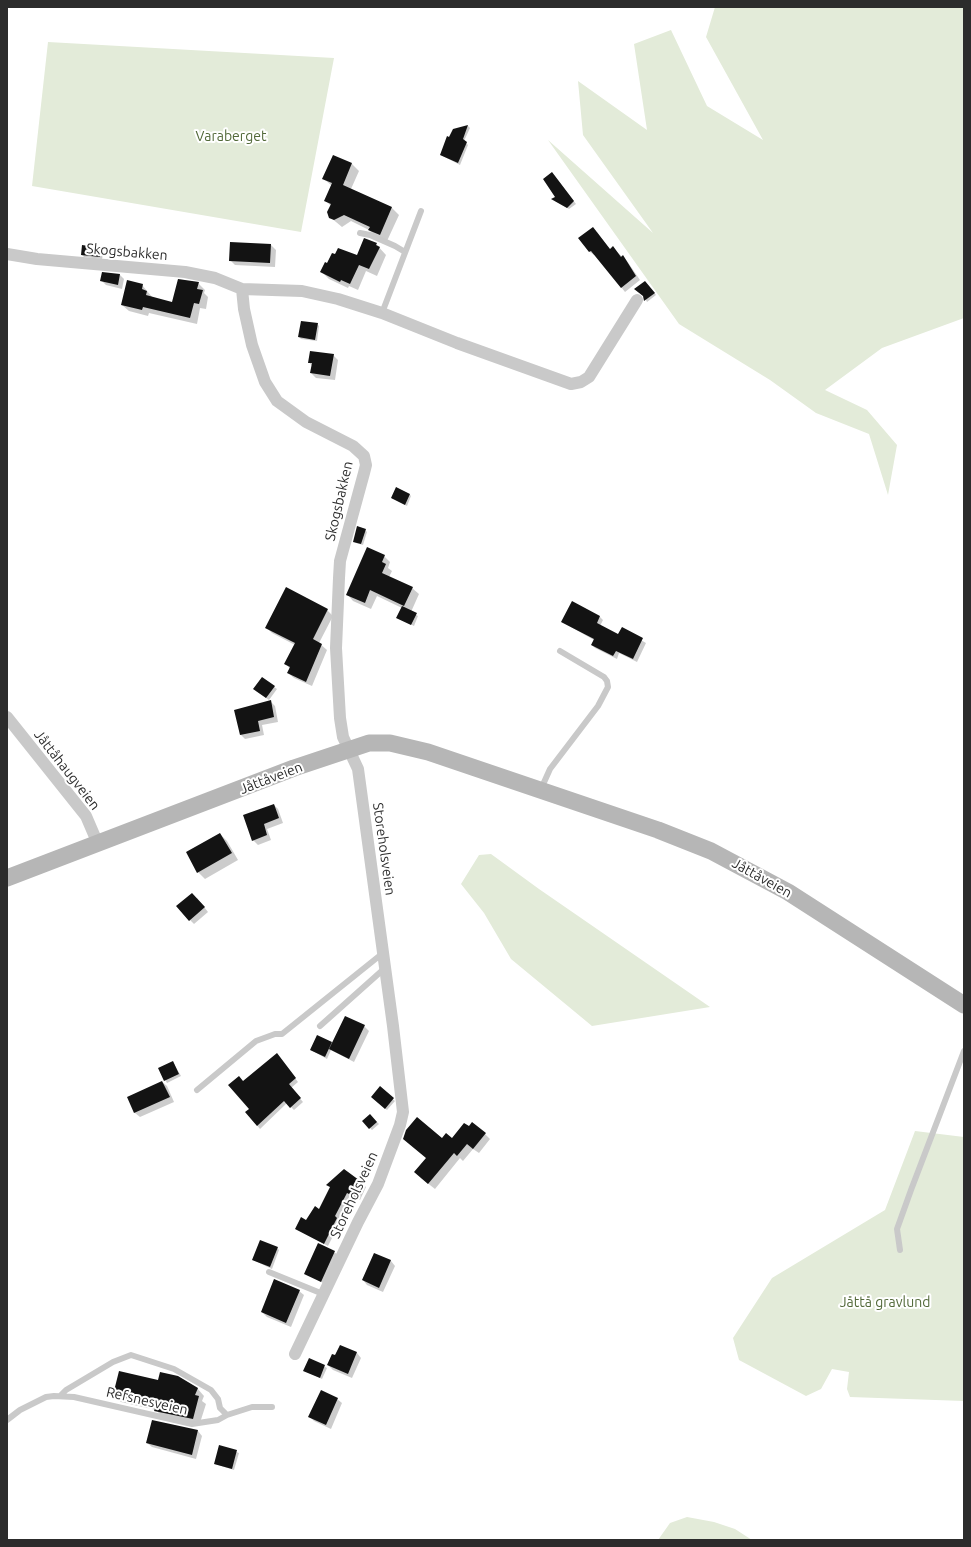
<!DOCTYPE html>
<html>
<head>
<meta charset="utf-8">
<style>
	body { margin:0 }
	#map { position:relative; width:971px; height:1547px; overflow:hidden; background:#fff; font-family:Ubuntu,sans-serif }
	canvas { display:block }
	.frame { position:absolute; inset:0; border:8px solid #2c2c2c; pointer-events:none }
</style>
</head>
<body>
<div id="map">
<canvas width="971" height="1547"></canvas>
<div class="frame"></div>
</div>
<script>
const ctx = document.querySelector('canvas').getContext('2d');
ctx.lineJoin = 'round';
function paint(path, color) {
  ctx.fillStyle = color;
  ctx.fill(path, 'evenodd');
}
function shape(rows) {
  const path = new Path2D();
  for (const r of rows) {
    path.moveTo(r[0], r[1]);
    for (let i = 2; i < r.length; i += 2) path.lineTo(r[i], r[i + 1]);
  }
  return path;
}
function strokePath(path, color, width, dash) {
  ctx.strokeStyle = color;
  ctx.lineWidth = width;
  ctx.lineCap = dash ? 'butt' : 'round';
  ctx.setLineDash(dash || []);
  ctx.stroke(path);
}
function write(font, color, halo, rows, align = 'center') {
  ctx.font = font + ' Ubuntu,sans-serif';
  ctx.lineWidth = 4;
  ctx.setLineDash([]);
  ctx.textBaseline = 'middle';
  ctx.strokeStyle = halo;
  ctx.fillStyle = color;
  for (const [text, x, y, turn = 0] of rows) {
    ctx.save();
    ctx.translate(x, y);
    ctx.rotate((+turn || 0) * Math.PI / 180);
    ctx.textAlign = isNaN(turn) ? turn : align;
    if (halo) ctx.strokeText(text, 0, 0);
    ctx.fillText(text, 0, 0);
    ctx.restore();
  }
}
const green = shape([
	[715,7,964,7,964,318,882,348,825,390,867,410,897,445,888,495,869,434,816,413,770,380,679,324,548,140,653,233,583,135,578,81,647,130,634,44,671,30,707,106,763,140,706,37],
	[48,42,334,58,301,232,32,186],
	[491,854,539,889,710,1007,592,1026,511,959,484,913,461,884,479,855],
	[915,1131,964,1137,964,1401,850,1397,847,1389,849,1372,832,1369,821,1389,806,1396,739,1360,733,1338,772,1278,885,1210],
	[687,1517,714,1522,735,1529,752,1540,658,1540,670,1523]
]);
const shadow = shape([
	[468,126,470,128,464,141,468,145,460,165,441,155,454,130],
	[334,156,352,164,359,171,351,189,392,208,399,215,387,241,376,237,369,230,351,221,342,227,330,217,331,206,325,200,332,186,324,179],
	[554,175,576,204,569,209,555,201,556,197],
	[597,232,610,250,617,252,627,261,640,280,625,292,595,254,594,255,590,252],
	[376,244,386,255,377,276,366,271,358,290,349,286,348,288,329,279,322,272,336,255,357,257],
	[271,245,276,250,275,267,235,265,230,260],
	[102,249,104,251,102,259,84,257,82,255],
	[120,275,124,279,122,289,106,285,101,280],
	[198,283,205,290,204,293,208,297,206,309,200,308,197,324,149,313,148,316,129,311,122,305,142,285,153,298,173,303],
	[647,284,656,295,647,302,644,296],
	[317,324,319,326,317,341,301,339,299,337],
	[333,355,338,360,335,380,316,378,311,373,312,366,309,362],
	[409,494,411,496,407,506,392,498],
	[365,530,367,532,363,545,356,543,354,541],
	[384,556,390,562,388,568,392,571,389,577,412,588,419,594,411,612,418,616,414,626,398,618,402,608,377,596,371,609,353,601,347,594],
	[327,610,333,616,319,643,327,650,312,686,294,678,288,673,290,669,286,664,295,645,272,633,267,628],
	[600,617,603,620,600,626,619,635,622,629,646,643,637,662,619,653,617,659,595,648,592,645,594,640,562,622],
	[262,678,277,689,269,700,256,691],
	[270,701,275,706,278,722,262,725,264,735,245,739,241,735,235,711],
	[274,805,278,809,283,823,267,829,271,840,258,845,253,840],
	[220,834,227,841,238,860,205,879,198,872],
	[197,898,208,912,194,924,190,920],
	[364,1026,369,1031,354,1062,331,1050,327,1059,311,1050,317,1036,333,1044],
	[280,1058,298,1082,291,1088,303,1102,294,1110,287,1103,260,1129,247,1113,250,1109,243,1082],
	[173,1062,181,1076,167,1083,159,1069],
	[162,1082,167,1086,174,1102,140,1117,135,1113,128,1097],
	[380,1088,395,1101,387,1110,374,1099],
	[370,1115,379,1124,372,1130,363,1121],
	[485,1134,490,1139,479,1153,473,1149,463,1161,460,1158,435,1189,421,1178,443,1140],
	[344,1170,366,1187,360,1200,350,1195,338,1220,340,1222,328,1246,296,1229,320,1210,331,1188,327,1185],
	[318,1244,337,1254,323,1283,305,1273],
	[277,1248,279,1250,272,1269,253,1260],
	[374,1254,391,1261,395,1266,383,1292,367,1285,363,1280],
	[299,1291,304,1295,291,1327,267,1317,262,1312],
	[340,1346,357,1353,361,1358,352,1378,333,1370,328,1365,335,1357],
	[310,1359,327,1368,322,1379,307,1372],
	[159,1381,197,1388,204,1396,202,1401,206,1404,199,1426,163,1418,156,1410,121,1402,114,1395],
	[337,1399,342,1403,331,1429,314,1421,310,1417],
	[198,1431,202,1436,196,1459,152,1447,147,1443],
	[220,1446,239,1453,234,1470,215,1464]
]);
const building = shape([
	[468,125,463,139,467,142,458,163,440,155,447,136,449,137,453,129],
	[333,155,352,163,343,185,392,207,380,235,368,230,370,227,344,215,334,220,329,218,327,212,331,204,324,201,332,183,322,179],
	[552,172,574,201,567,208,551,199,555,197,543,179],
	[593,227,610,249,613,246,621,257,623,255,636,276,621,288,591,251,589,252,578,238],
	[364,238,377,243,376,245,380,247,369,269,359,265,350,284,341,280,340,282,320,272,325,262,327,263,332,253,335,254,338,248,357,255],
	[230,242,271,244,270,263,229,261],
	[82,245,102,248,100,257,81,255],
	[102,272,120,274,118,285,100,281],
	[178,279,199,282,197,289,203,290,199,304,194,303,190,318,143,307,142,310,121,305,127,280,143,284,142,289,147,291,146,295,172,302],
	[645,281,655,293,644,301,643,296,634,289],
	[301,321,318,323,315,340,298,337],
	[310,351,334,354,330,376,310,373,312,363,308,363],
	[396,487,410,494,405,505,391,498],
	[357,526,366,529,361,544,353,542],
	[367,547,385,555,382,562,386,564,382,573,413,587,404,606,370,590,365,603,346,595],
	[286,587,328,609,313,639,322,644,306,682,287,673,290,667,284,664,295,643,265,628],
	[572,601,600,616,597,623,618,634,622,627,643,638,633,659,616,651,613,656,591,645,594,639,561,622],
	[402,606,417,613,411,625,396,618],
	[262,677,275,686,266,698,253,689],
	[271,700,274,717,258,721,260,731,240,735,234,710],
	[274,804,279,818,264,824,267,835,252,841,243,815],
	[220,833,232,853,197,873,186,852],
	[192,893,205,907,189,921,176,906],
	[345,1016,365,1025,349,1059,329,1049],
	[317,1035,332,1042,325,1057,310,1050],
	[277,1053,296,1078,289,1084,301,1098,290,1108,284,1101,257,1126,245,1112,249,1109,228,1085,239,1076,243,1081],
	[173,1061,179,1074,164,1081,158,1068],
	[162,1081,170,1097,134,1113,127,1097],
	[380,1086,394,1098,385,1109,371,1097],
	[370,1114,377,1122,369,1129,362,1121],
	[417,1117,442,1138,446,1133,452,1138,464,1123,469,1126,472,1122,486,1133,473,1149,467,1144,457,1156,454,1153,428,1184,414,1172,426,1158,403,1139,406,1130],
	[344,1169,363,1183,357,1198,347,1193,335,1216,337,1218,324,1244,295,1229,301,1217,306,1220,315,1206,319,1209,330,1187,326,1185],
	[260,1240,278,1247,270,1267,252,1260],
	[318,1243,335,1251,321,1282,304,1274],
	[374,1253,391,1260,379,1288,362,1280],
	[274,1279,300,1290,286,1323,261,1312],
	[340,1345,357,1352,348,1374,327,1365,332,1354,335,1355],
	[309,1358,325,1365,320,1378,303,1371],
	[119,1371,158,1380,160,1372,178,1376,198,1388,195,1395,199,1396,193,1419,154,1411,156,1406,113,1395],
	[321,1390,338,1398,326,1425,308,1417],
	[152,1420,198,1430,192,1455,146,1443],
	[219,1445,237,1450,232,1469,214,1464]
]);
const service = shape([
	[360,233,370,235,395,246,405,252],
	[382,313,421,211],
	[541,789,550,769,598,706,608,687,607,681,604,677,560,651],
	[320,1026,385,968],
	[197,1090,256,1041,275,1034,282,1034,383,953],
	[900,1250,897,1229,911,1190,964,1051],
	[269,1272,323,1294],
	[60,1396,66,1390,113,1362,131,1355,174,1369,211,1390,218,1399,220,1408,227,1415],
	[7,1420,20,1410,46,1397,54,1396,74,1397,192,1424,218,1420,227,1415,252,1407,272,1407]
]);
const minor = shape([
	[7,254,37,259,185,272,215,278,242,289,244,309,252,345,265,382,277,401,306,422,353,446,364,456,366,465,364,473,340,561,339,578,336,648,340,718,343,737,358,769,393,1026,403,1112,400,1125,378,1184,358,1222,295,1354],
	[242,289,302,291,338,299,382,313,457,343,571,384,581,382,589,377,637,300],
	[7,717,86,816,98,844]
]);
const secondary = shape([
	[7,878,294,768,369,743,390,743,428,752,658,830,711,851,788,892,964,1005]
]);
const parkNames = [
	["Varaberget",231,136],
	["Jåttå gravlund",885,1302]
];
const streetNames = [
	["Skogsbakken",127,252,5],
	["Skogsbakken",339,501,-77],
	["Jåttåhaugveien",67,770,52],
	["Jåttåveien",271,778,-21],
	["Storeholsveien",384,849,82],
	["Jåttåveien",762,878,29],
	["Storeholsveien",354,1195,-65],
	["Refsnesveien",147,1401,13]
];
paint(green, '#e3ebd9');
paint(shadow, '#0003');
paint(building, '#131313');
strokePath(service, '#c9c9c9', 6);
strokePath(minor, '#c9c9c9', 12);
strokePath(secondary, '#b6b6b6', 17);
write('14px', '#526939', '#fff', parkNames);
write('14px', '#2c2c2c', '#fff', streetNames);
</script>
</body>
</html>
